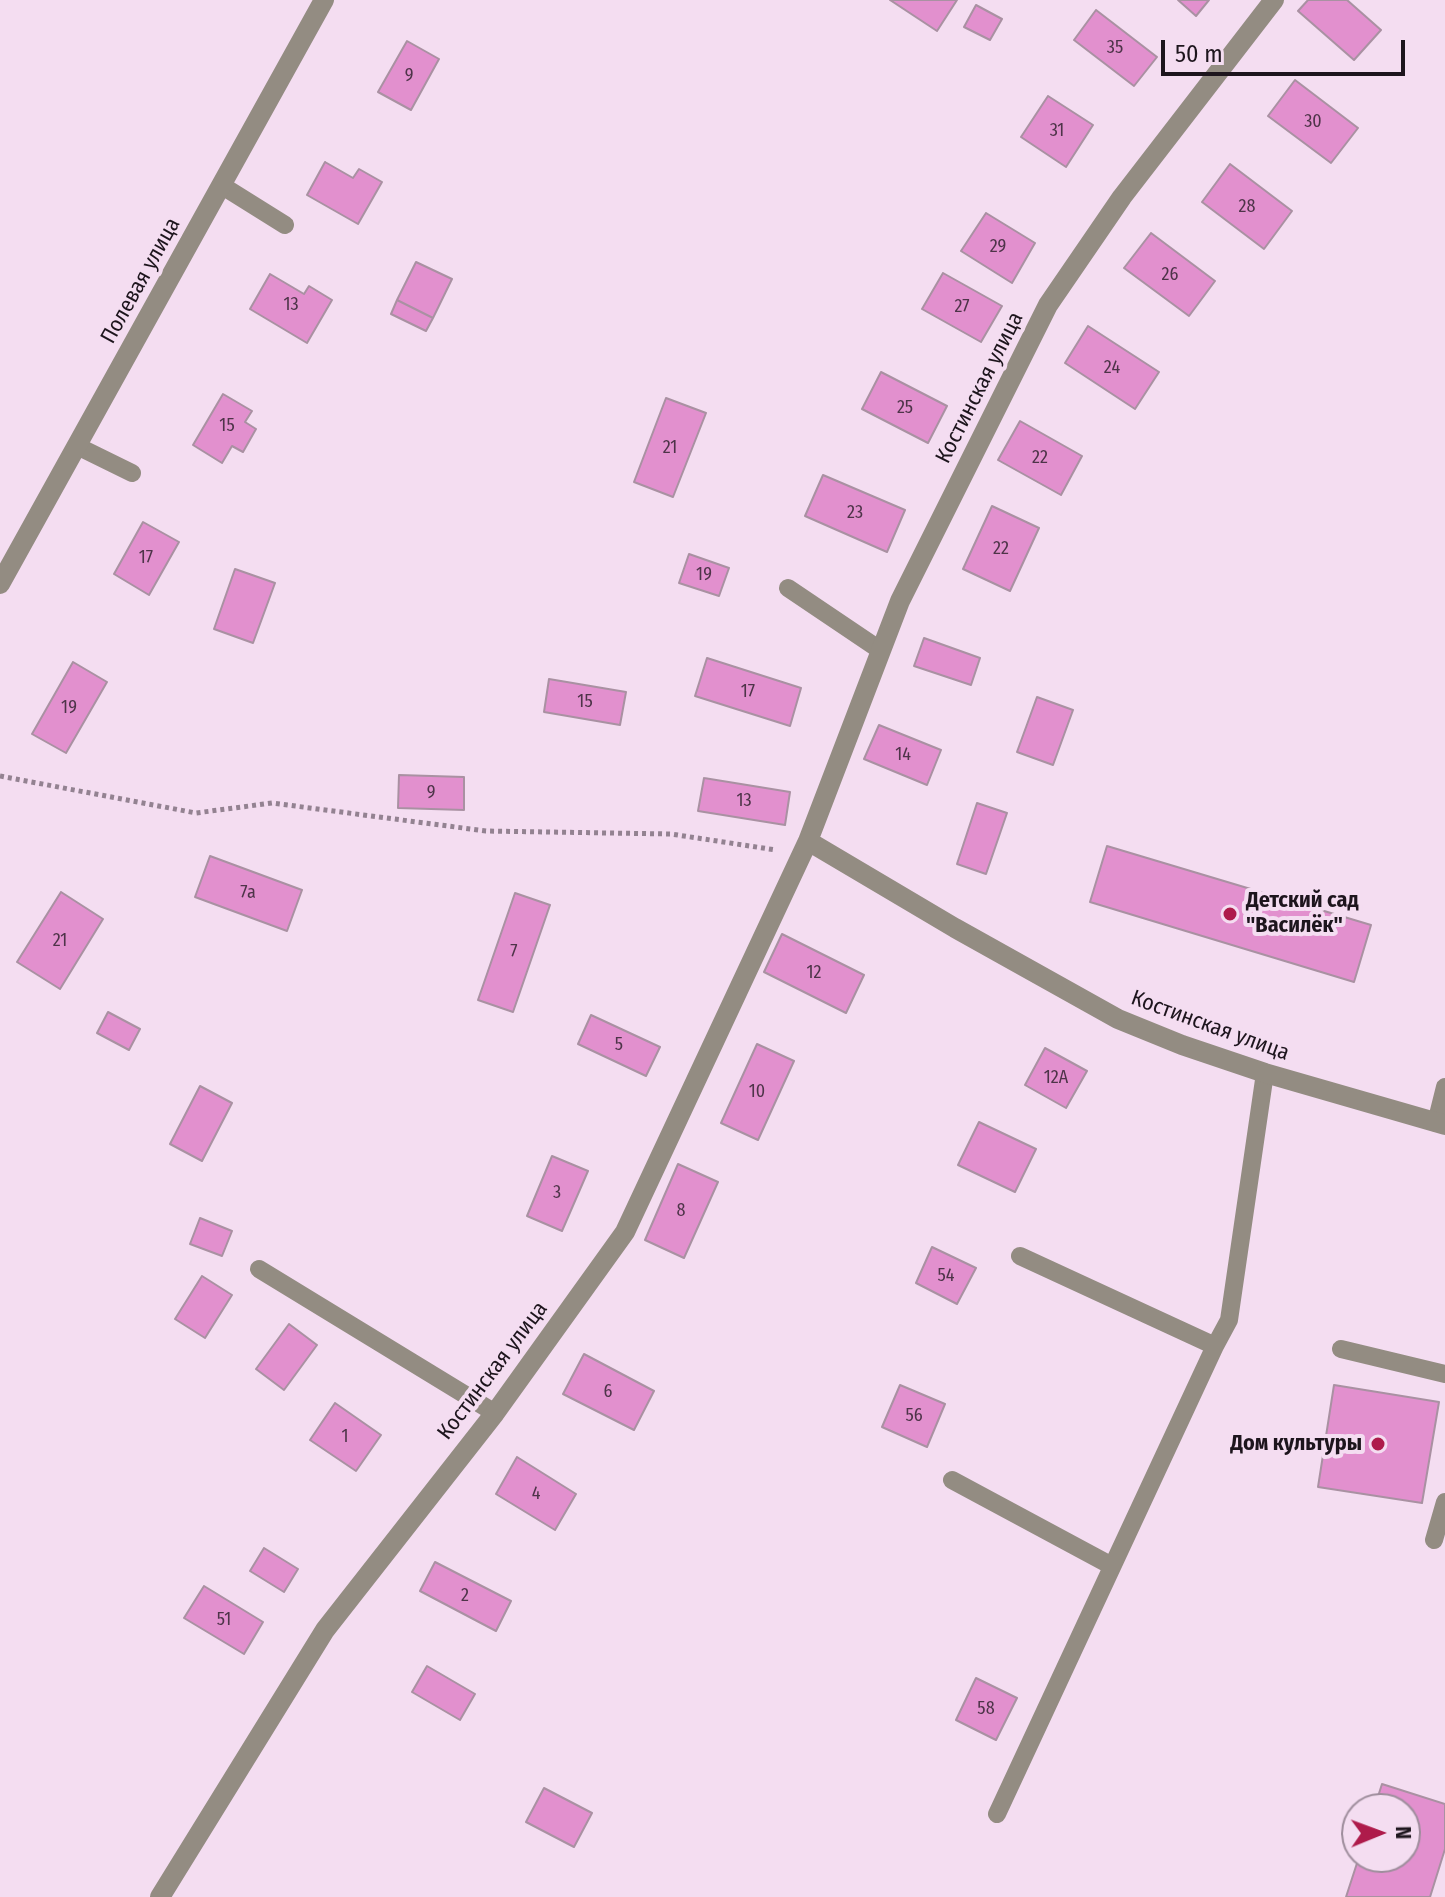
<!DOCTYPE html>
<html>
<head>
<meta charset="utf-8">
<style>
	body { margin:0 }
	#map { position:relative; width:1445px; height:1897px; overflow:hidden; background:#f4ddf1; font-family:"Fira Sans Condensed",sans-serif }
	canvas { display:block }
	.north { position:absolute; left:1341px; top:1793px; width:80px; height:80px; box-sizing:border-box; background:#f4ddf1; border:2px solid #9e8d9c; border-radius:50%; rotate:89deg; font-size:22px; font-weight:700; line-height:32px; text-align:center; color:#1d151d }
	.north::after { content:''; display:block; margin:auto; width:28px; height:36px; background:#ae1b4b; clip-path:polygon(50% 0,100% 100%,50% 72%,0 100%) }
	.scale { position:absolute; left:1161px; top:40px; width:244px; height:36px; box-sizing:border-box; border:4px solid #1d151d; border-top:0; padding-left:10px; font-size:24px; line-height:28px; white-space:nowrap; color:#1d151d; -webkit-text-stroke:6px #f4ddf1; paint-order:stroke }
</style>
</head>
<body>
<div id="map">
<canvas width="1445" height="1897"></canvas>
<div class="north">N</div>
<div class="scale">50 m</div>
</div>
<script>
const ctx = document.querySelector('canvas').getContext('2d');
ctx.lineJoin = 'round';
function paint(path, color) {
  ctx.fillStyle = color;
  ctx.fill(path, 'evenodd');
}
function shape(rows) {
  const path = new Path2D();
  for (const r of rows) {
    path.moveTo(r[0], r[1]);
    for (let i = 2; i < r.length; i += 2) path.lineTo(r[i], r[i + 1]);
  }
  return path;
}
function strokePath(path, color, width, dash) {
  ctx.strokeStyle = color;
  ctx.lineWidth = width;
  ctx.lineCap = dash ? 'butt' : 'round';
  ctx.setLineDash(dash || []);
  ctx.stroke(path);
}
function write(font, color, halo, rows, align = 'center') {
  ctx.font = font + ' "Fira Sans Condensed",sans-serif';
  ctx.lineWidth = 8;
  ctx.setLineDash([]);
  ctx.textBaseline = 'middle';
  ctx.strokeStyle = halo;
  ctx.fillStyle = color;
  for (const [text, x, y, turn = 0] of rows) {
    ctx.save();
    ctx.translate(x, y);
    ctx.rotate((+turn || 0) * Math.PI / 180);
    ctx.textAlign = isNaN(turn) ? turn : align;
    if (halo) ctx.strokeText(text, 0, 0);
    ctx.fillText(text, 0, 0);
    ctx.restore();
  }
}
const building = shape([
	[890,0,957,0,937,31,890,0],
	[1178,0,1209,0,1196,16,1178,0],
	[1308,0,1347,0,1381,30,1354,60,1298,11,1308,0],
	[976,5,1002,19,990,40,964,27,976,5],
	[1096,10,1157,57,1134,86,1074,40,1096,10],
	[407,41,439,59,411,110,378,92,407,41],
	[1295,80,1358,128,1331,163,1268,116,1295,80],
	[1048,96,1093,125,1066,167,1021,137,1048,96],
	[325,162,353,178,359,169,382,182,358,224,307,195,325,162],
	[1230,164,1292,211,1264,249,1202,202,1230,164],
	[986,213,1035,243,1012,283,961,251,986,213],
	[1151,233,1215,281,1189,316,1124,268,1151,233],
	[416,262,452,279,433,318,397,300,416,262],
	[943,273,1002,306,981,342,922,309,943,273],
	[270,274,304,294,309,286,332,300,307,343,250,309,270,274],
	[397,300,433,318,426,331,391,314,397,300],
	[1088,326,1159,372,1135,409,1065,363,1088,326],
	[881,372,947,406,928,443,862,409,881,372],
	[223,394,252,411,245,422,256,429,243,452,232,446,222,463,193,445,223,394],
	[666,398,706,413,673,497,634,482,666,398],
	[1020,421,1082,456,1061,495,998,460,1020,421],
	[823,475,905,510,887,552,805,516,823,475],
	[992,506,1039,528,1010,591,963,569,992,506],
	[143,522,179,542,149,595,114,574,143,522],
	[689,554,729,568,719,596,679,583,689,554],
	[235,569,275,583,253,643,214,629,235,569],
	[924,638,980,658,971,685,914,666,924,638],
	[707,658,801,688,790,726,695,696,707,658],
	[73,662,107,682,66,753,32,734,73,662],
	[549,679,626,692,620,725,544,712,549,679],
	[1037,697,1073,710,1053,765,1017,752,1037,697],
	[879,725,941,750,927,785,864,759,879,725],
	[399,775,464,777,464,810,398,808,399,775],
	[704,778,790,792,785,825,698,811,704,778],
	[977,803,1007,813,986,874,957,864,977,803],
	[1107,846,1371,925,1354,982,1090,902,1107,846],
	[210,856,302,890,287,931,195,897,210,856],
	[61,892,103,919,60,989,17,962,61,892],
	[515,893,550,905,513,1012,478,1000,515,893],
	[782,934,864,975,846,1013,764,972,782,934],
	[108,1012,140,1029,129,1050,97,1033,108,1012],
	[591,1015,660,1047,646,1076,578,1044,591,1015],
	[757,1044,794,1061,758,1140,721,1123,757,1044],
	[1045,1048,1087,1071,1066,1108,1025,1085,1045,1048],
	[200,1086,232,1103,202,1161,170,1144,200,1086],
	[979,1122,1036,1149,1015,1192,958,1165,979,1122],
	[552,1156,588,1171,562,1231,527,1216,552,1156],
	[678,1164,718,1182,684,1258,645,1240,678,1164],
	[200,1218,232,1231,222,1256,190,1244,200,1218],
	[932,1247,976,1268,957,1304,916,1283,932,1247],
	[202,1276,232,1295,205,1338,175,1319,202,1276],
	[289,1324,317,1345,284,1390,256,1369,289,1324],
	[584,1354,654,1391,634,1430,563,1394,584,1354],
	[900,1385,945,1404,927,1447,882,1427,900,1385],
	[1334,1385,1439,1402,1422,1503,1318,1487,1334,1385],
	[335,1403,381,1435,356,1471,310,1440,335,1403],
	[517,1457,576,1494,555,1530,496,1494,517,1457],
	[264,1548,298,1569,284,1592,250,1571,264,1548],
	[435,1562,511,1601,496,1631,420,1591,435,1562],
	[204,1586,263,1622,244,1654,184,1618,204,1586],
	[427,1666,475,1694,460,1720,412,1692,427,1666],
	[976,1678,1017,1698,996,1740,956,1720,976,1678],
	[1382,1784,1445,1804,1445,1849,1430,1897,1346,1897,1359,1857,1405,1857,1405,1809,1374,1809,1382,1784],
	[544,1788,592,1813,574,1847,526,1822,544,1788]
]);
const path = shape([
	[0,776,196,813,272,803,486,831,671,834,776,850]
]);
const lane = shape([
	[221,185,285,225],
	[77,446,132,473],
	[788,588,880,650],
	[1436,1123,1445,1087],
	[1020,1256,1215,1346,1229,1320,1265,1073],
	[259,1269,495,1413],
	[1341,1349,1445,1374],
	[952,1480,1112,1566],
	[1434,1540,1445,1502],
	[997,1814,1215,1346]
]);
const street = shape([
	[1274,0,1122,197,1048,305,900,601,808,841,955,928,1118,1019,1182,1045,1265,1073,1445,1125],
	[0,584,324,0],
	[160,1897,325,1630,495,1413,625,1232,808,841]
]);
const markers = [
	[1230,914,8,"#ae1b4b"],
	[1378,1444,8,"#ae1b4b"]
];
const numberNames = [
	["35",1115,48],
	["9",409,76],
	["30",1313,122],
	["31",1057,131],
	["28",1247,207],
	["29",998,247],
	["26",1170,275],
	["13",291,305],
	["27",962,307],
	["24",1112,368],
	["25",905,408],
	["15",227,426],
	["21",670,448],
	["22",1040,458],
	["23",855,513],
	["22",1001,549],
	["17",146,558],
	["19",704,575],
	["17",748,692],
	["15",585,702],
	["19",69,708],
	["14",903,755],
	["9",431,793],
	["13",744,801],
	["7а",248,893],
	["21",60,941],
	["7",514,952],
	["12",814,973],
	["5",619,1045],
	["12А",1056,1078],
	["10",757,1092],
	["3",557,1193],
	["8",681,1211],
	["54",946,1276],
	["6",608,1392],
	["56",914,1416],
	["1",345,1437],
	["4",536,1494],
	["2",465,1596],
	["51",224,1620],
	["58",986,1709]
];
const streetNames = [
	["Полевая улица",141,281,-61],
	["Костинская улица",980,388,-63],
	["Костинская улица",1210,1026,20],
	["Костинская улица",493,1371,-53]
];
const poiNames = [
	["Детский сад",1246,901],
	["\"Василёк\"",1246,926],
	["Дом культуры",1362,1444,"right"]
];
paint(building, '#e290ce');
strokePath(building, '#a991a2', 2);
strokePath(path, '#938291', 5, [4, 4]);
strokePath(lane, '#938c82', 18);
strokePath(street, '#938c82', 20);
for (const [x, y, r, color] of markers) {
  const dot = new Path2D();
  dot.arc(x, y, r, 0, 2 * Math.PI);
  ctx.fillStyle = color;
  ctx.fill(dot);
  strokePath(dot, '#f4ddf1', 3);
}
write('18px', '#4e3449', null, numberNames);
write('22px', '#1d151d', '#f4ddf1', streetNames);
write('bold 22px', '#1d151d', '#f4ddf1', poiNames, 'left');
</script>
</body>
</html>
